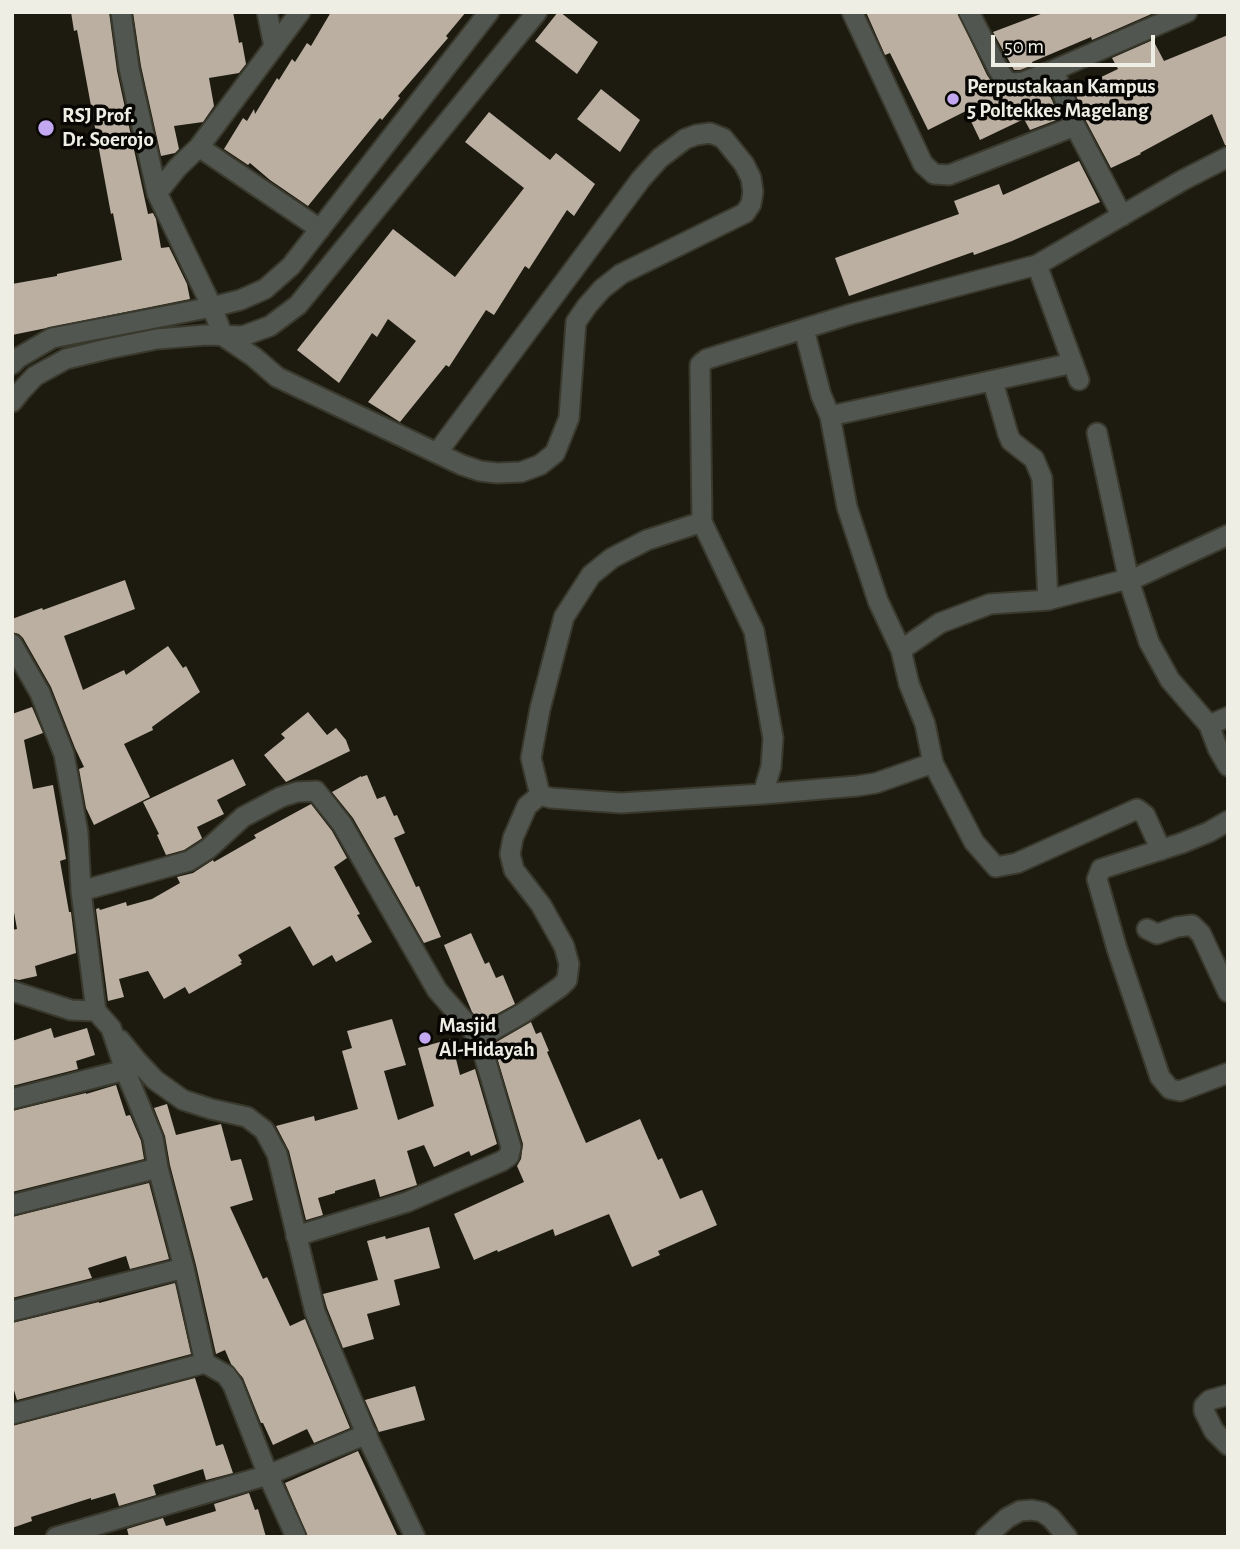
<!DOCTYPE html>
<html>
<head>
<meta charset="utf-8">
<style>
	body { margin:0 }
	#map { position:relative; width:1240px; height:1549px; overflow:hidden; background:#1d1b0f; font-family:"Alegreya Sans",sans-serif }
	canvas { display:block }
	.frame { position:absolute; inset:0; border:14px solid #eeeee5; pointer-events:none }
	.scale { position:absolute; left:991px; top:35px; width:164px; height:32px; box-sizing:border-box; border:4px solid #eeeee5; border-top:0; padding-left:9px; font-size:21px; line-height:24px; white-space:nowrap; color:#eeeee5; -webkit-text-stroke:5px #070603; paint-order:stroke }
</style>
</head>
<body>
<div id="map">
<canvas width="1240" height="1549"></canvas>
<div class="frame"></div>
<div class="scale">50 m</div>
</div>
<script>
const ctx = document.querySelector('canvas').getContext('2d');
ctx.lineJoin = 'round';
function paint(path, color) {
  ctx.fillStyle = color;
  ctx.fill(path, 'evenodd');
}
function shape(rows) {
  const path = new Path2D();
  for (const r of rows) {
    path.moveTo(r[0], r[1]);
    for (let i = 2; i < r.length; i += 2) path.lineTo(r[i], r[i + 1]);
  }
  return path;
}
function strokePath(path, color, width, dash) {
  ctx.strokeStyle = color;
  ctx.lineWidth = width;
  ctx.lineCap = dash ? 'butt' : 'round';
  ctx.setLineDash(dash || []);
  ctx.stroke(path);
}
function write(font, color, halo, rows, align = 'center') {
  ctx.font = font + ' "Alegreya Sans",sans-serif';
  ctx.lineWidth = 7;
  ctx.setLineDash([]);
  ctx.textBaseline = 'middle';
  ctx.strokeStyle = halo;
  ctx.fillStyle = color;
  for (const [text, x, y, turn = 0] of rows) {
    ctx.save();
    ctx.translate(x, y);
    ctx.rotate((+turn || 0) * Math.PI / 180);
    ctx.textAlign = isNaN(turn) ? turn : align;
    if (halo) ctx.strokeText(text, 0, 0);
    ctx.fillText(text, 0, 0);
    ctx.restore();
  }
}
const building = shape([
	[71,12,109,12,117,71,148,214,153,213,156,219,161,248,169,247,187,284,190,299,12,335,12,284,57,276,57,274,122,260,113,213,111,214,77,30,74,31],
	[133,12,233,12,239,43,242,42,246,64,239,73,209,78,214,106,203,122,174,126,179,149,175,153,161,156,141,66],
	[331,12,466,12,446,36,448,38,398,96,400,98,382,120,380,118,308,206,270,180,250,163,248,165,224,149,243,118,247,121,254,109,255,114,277,78,279,80,292,59,295,62,307,43,311,46],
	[558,12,560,12,598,42,577,74,535,41],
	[866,12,957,12,987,75,996,88,1003,93,1014,95,1027,94,1045,87,1052,100,1059,119,1030,130,1024,119,980,140,966,111,928,130,890,53,885,55],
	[1046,12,1156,12,1092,40,1091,37,1032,62,1033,65,1020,70,1014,70,993,32],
	[1228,35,1228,145,1225,145,1212,114,1140,153,1141,154,1111,168,1086,121,1074,90,1118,69,1112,58,1153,40,1164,61],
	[601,89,640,120,620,152,577,119],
	[489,112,550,160,556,153,595,184,574,216,567,210,529,269,525,266,494,315,486,310,449,367,446,365,400,422,368,402,416,341,388,319,377,337,372,333,339,383,297,350,393,229,455,277,524,188,465,142],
	[1079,161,1100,202,1012,241,974,255,973,252,849,296,835,258,959,214,954,201,999,184,1003,195],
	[125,580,135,609,64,636,83,690,124,670,126,675,168,646,183,668,186,666,200,692,152,727,153,730,124,744,150,797,94,825,86,808,79,769,84,767,75,748,51,687,23,638,19,634,12,632,12,619,42,608,43,610],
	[32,707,43,733,24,740,33,789,53,785,66,859,60,861,69,912,71,912,76,953,35,966,37,976,19,980,14,979,12,970,12,930,17,929,12,901,12,714],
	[308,712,327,735,336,728,346,740,350,751,286,782,264,755,285,738,281,734],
	[233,759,246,785,217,800,224,814,197,827,202,838,201,839,184,850,166,855,157,835,159,834,143,802],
	[367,775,377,799,385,796,394,816,397,815,405,833,394,838,416,887,419,886,441,937,424,943,353,818,332,792,361,776,361,777],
	[311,804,332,831,347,858,334,867,360,914,357,915,372,942,336,962,332,955,313,966,290,926,238,955,242,961,240,962,242,964,189,994,185,987,164,999,148,971,119,979,124,997,108,1001,96,909,99,908,100,910,126,902,127,906,152,899,180,883,177,877,193,873,213,860,214,862,256,838,254,835],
	[471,933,485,964,489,962,496,978,503,975,515,1004,482,1022,472,1012,444,945],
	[392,1019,406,1065,384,1071,398,1120,434,1106,418,1048,451,1039,460,1075,475,1069,497,1144,471,1156,469,1151,434,1167,424,1145,407,1151,417,1185,380,1197,375,1179,335,1191,335,1193,318,1198,323,1215,306,1220,289,1151,276,1126,314,1116,315,1121,358,1109,342,1051,352,1048,347,1031],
	[531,1022,536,1034,541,1032,549,1051,547,1052,586,1143,640,1119,658,1160,662,1158,680,1199,702,1190,717,1225,658,1251,660,1255,632,1267,609,1214,555,1236,553,1229,498,1252,497,1250,474,1260,454,1214,524,1182,517,1166,521,1159,523,1144,493,1044],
	[51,1028,54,1038,87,1028,95,1055,76,1061,78,1069,12,1086,12,1041],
	[116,1085,126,1116,130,1115,141,1141,144,1159,12,1192,12,1111,86,1093,86,1094],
	[167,1104,176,1135,221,1124,231,1161,241,1159,253,1200,230,1207,263,1279,267,1277,290,1326,305,1319,350,1428,314,1443,307,1429,273,1445,263,1423,261,1423,243,1378,231,1364,225,1350,216,1354,196,1265,170,1165,165,1136,154,1108],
	[149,1183,169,1259,130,1269,126,1256,88,1268,92,1278,12,1298,12,1217],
	[429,1227,440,1268,394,1280,400,1305,367,1314,374,1339,343,1348,327,1308,323,1294,378,1280,367,1241,385,1236,386,1239],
	[175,1283,191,1354,17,1400,12,1384,12,1323,99,1302,99,1303],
	[195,1378,216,1446,223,1444,233,1473,206,1480,203,1469,153,1485,156,1495,119,1506,115,1493,91,1500,91,1498,31,1517,32,1521,12,1528,12,1426],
	[415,1386,425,1420,379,1432,365,1400],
	[358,1451,398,1537,308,1537,285,1483],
	[249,1493,255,1510,258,1509,266,1537,129,1537,127,1529,163,1518,166,1526,216,1511,214,1504]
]);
const minor = shape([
	[121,12,129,68,157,193,212,307,223,336,254,357,277,377,462,465,480,471,497,473,521,472,540,465,555,453,569,418,576,322,587,306,602,289,621,274,745,213,751,204,753,192,751,178,744,164,723,138,710,133,696,135,685,139,660,158,641,179,437,453],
	[267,12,274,46],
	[852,12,923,164,934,174,949,175,1075,126],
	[969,12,998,69,1006,81,1013,83,1023,82,1054,70],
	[199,147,320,229],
	[157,193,178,167,199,147,300,12],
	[1122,216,1075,126,1054,70,1187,12],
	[1037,265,1079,380],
	[804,329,821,395,830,416,847,507,878,601,901,650],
	[993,382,1008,434,1011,441,1034,459,1042,478,1048,600],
	[830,416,1073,363],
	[1097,433,1129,581,1149,642,1170,680,1209,725],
	[12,644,40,693,64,754,78,833,81,891,96,1011],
	[1228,717,1209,725,1218,749,1228,766],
	[933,763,974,842,996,867,1017,863,1137,809,1145,815,1161,850],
	[763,794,857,786,876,783,933,763,925,724,909,684,901,650,940,623,990,604,1048,600,1120,581,1129,581,1228,535],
	[540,795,551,798,621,803,763,794,771,767,773,738,754,631,702,522],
	[1228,821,1209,832,1182,843,1101,869,1097,879,1117,949,1160,1077,1170,1089,1180,1091,1228,1073],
	[81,891,189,861,208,849,243,817,281,797,297,792,316,791,342,824,437,990,479,1038,511,1147,509,1156,502,1161,407,1202,296,1236],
	[1147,929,1157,934,1177,927,1192,925,1201,934,1228,992],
	[12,991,71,1010,96,1011,111,1028,125,1070,153,1138,158,1168,184,1268,205,1363,226,1375,233,1385,268,1475,296,1537],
	[479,1038,523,1013,560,987,567,980,569,964,564,946,541,905,514,870,510,854,513,838,527,806,540,795,531,758,540,709,564,617,591,575,612,558,647,540,702,522,700,370,700,365,703,362,707,359,851,314,1037,265,1183,180,1228,157],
	[120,1040,138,1062,155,1080,183,1100,211,1109,247,1117,264,1130,277,1154,315,1312,370,1443,415,1537],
	[12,1099,125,1070],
	[12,1205,158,1168],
	[12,1311,184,1268],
	[1228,1395,1210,1400,1204,1406,1204,1411,1214,1431,1228,1445],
	[12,1414,205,1363],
	[56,1537,268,1475,367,1434],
	[986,1537,1007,1518,1020,1511,1032,1510,1042,1512,1051,1518,1067,1537]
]);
const tertiary = shape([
	[12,364,18,358,52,338,212,307,240,300,265,289,291,266,489,12],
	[12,402,20,392,35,376,66,359,107,349,157,339,206,335,243,336,270,326,298,305,537,12]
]);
const markers = [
	[953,99,7,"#c4a7f1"],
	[46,128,9,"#c4a7f1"],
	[425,1038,7,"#c4a7f1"]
];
const poiNames = [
	["Perpustakaan Kampus",967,87],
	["5 Poltekkes Magelang",967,111],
	["RSJ Prof.",62,116],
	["Dr. Soerojo",62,140],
	["Masjid",439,1026],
	["Al-Hidayah",439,1050]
];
paint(building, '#bbafa2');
strokePath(minor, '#3a392d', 23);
strokePath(tertiary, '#3a392d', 23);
strokePath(minor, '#525650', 19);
strokePath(tertiary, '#525650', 19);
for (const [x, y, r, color] of markers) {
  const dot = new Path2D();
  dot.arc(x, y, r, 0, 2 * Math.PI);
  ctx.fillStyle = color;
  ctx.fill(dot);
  strokePath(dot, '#070603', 2.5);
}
write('bold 21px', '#eeeee5', '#070603', poiNames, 'left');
</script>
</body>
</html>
